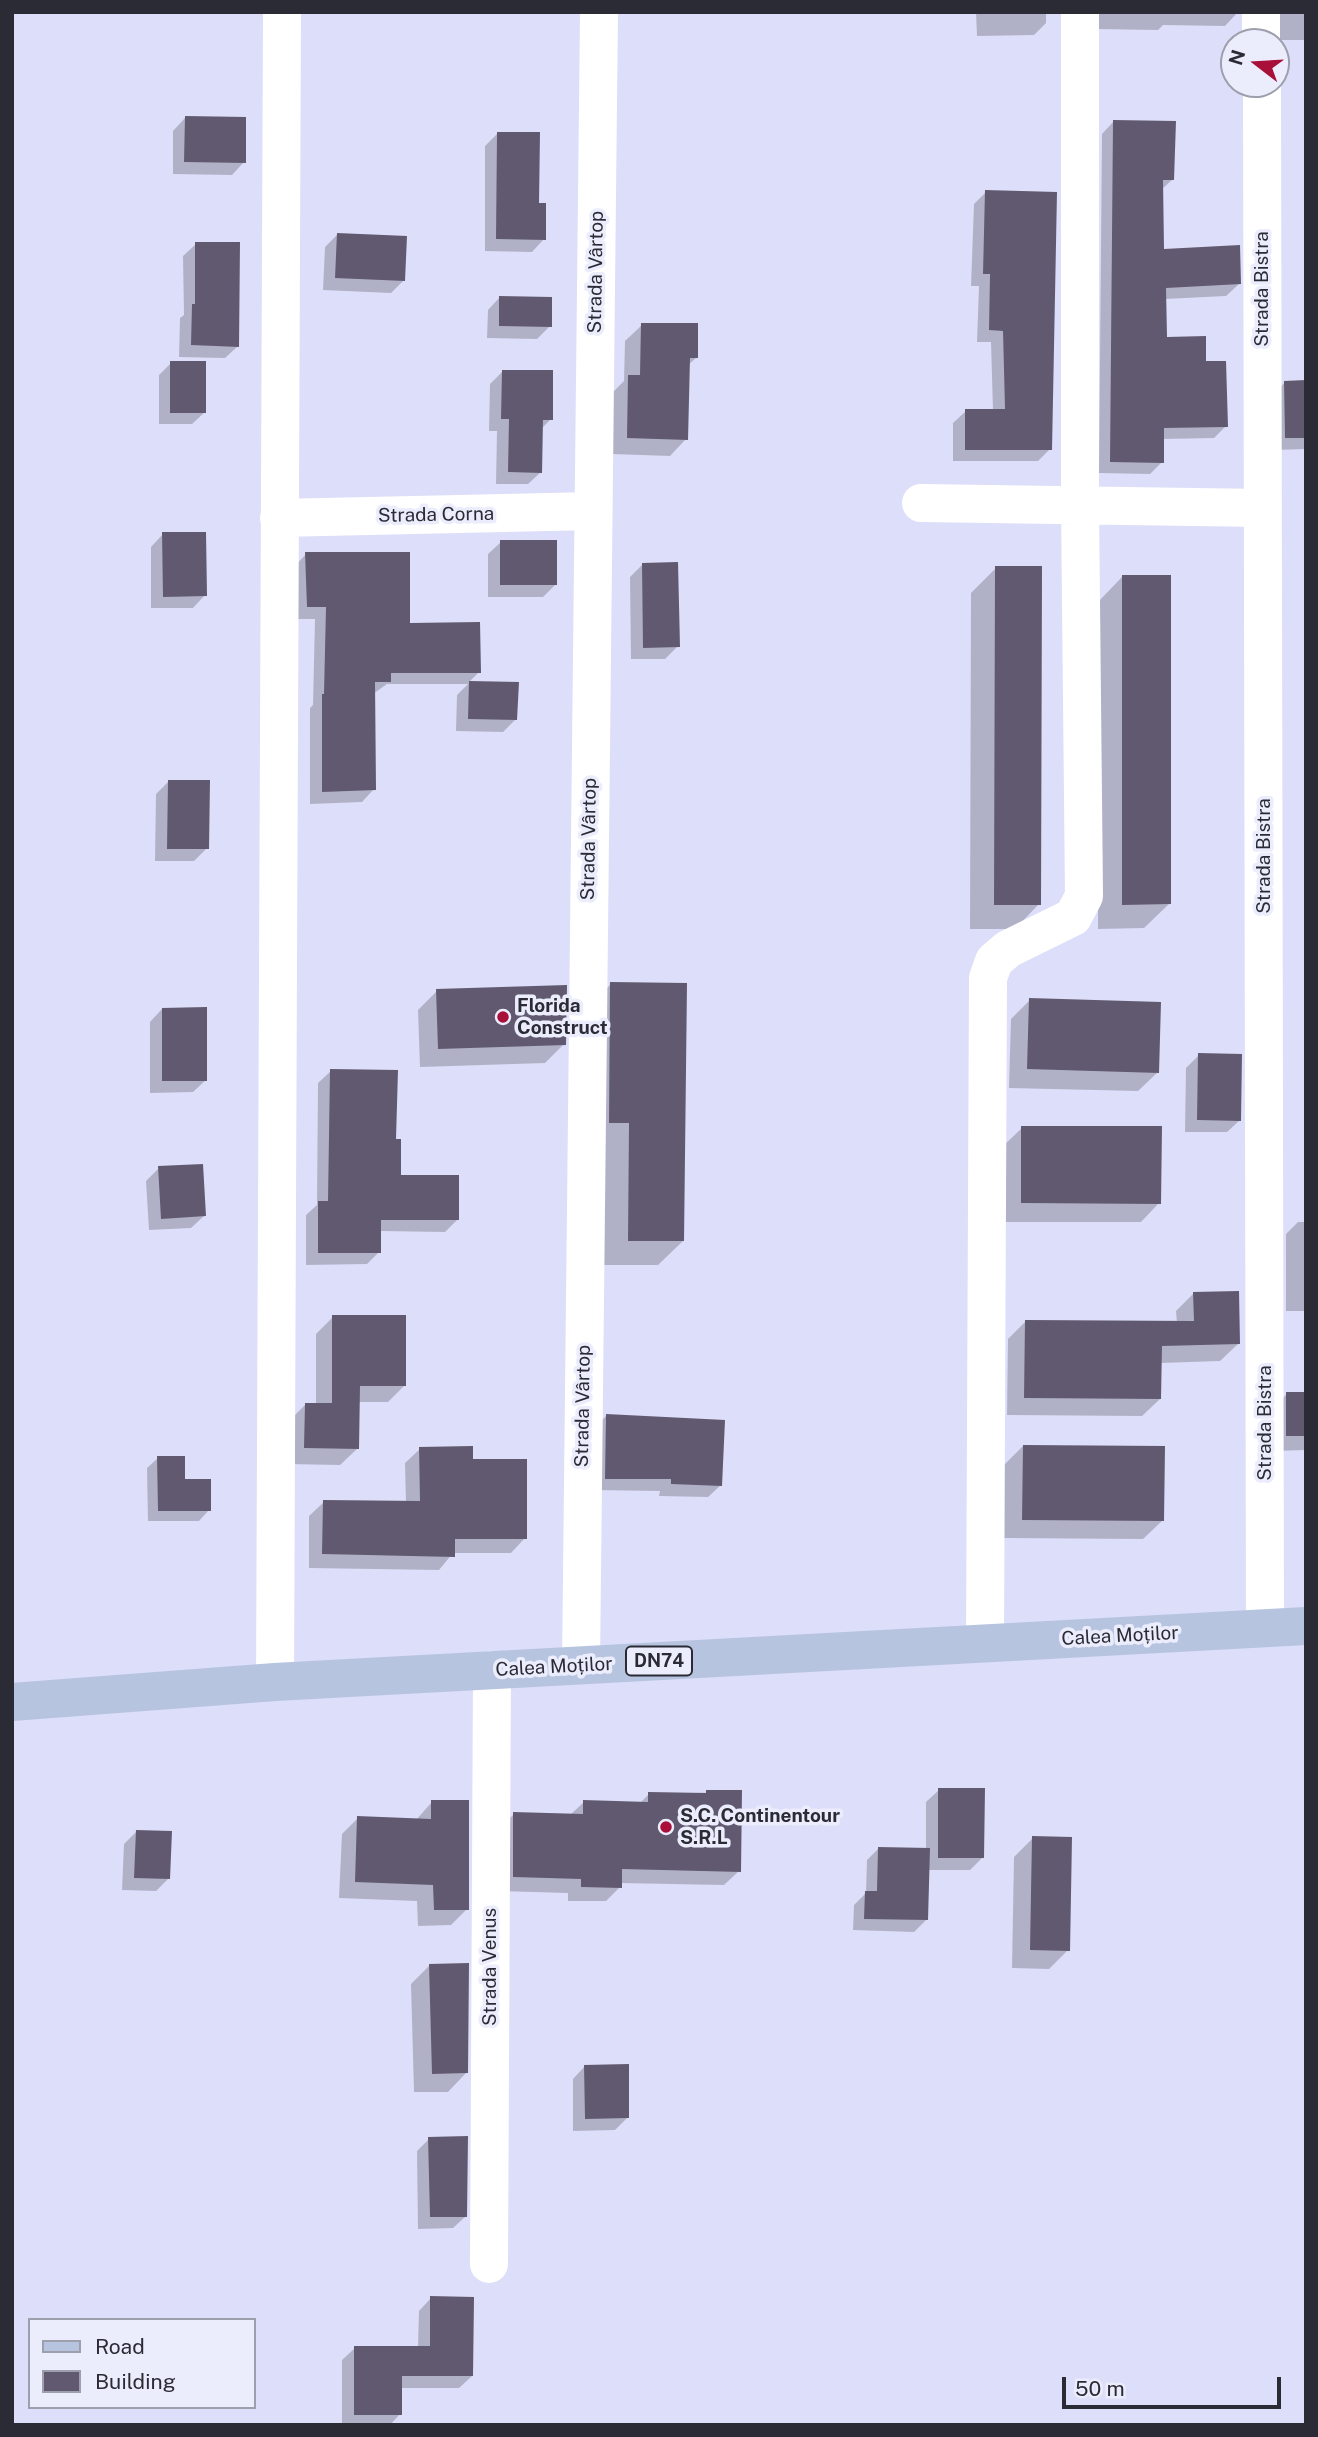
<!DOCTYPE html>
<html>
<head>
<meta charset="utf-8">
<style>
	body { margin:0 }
	#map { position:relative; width:1318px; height:2437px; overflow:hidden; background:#dddef9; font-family:"Public Sans",sans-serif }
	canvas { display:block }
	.frame { position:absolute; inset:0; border:14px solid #2a2b35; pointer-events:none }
	.legend { position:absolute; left:28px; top:2318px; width:228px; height:91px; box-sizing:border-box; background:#ebedfd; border:2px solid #9e9fad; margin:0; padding:9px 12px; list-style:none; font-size:21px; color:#2a2b35 }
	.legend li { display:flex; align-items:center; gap:14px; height:35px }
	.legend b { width:35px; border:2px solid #9e9fad }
	.north { position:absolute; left:1220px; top:28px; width:70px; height:70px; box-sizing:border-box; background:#ebedfd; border:2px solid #9e9fad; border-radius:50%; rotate:287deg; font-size:19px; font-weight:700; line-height:28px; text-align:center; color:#2a2b35 }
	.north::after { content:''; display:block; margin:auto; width:24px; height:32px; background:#a81039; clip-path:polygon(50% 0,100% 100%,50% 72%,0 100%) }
	.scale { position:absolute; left:1062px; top:2377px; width:219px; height:32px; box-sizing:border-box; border:4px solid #2a2b35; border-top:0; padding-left:9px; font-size:21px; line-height:24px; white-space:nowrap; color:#2a2b35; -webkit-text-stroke:5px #ebedfd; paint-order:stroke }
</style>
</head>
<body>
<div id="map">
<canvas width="1318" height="2437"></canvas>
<div class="frame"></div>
<ul class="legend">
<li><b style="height:9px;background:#b6c4e0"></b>Road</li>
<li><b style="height:19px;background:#61596f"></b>Building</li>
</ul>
<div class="north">N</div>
<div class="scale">50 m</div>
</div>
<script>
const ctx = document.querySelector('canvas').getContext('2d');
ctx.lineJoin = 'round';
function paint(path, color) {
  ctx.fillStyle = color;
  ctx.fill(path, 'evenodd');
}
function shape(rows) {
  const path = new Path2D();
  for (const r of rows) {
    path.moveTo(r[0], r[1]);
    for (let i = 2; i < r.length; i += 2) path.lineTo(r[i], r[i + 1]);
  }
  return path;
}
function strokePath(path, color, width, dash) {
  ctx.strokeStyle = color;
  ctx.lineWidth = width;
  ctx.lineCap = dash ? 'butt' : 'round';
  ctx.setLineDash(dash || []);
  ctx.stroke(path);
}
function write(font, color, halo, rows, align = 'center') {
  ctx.font = font + ' "Public Sans",sans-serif';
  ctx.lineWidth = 7;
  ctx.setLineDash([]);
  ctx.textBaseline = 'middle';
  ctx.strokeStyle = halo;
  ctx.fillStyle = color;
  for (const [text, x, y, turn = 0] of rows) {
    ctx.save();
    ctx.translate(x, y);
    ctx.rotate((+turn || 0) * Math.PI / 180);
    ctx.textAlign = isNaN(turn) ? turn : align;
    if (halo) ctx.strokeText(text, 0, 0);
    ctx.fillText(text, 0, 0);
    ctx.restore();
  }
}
const shadow = shape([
	[976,12,1046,12,1046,23,1034,35,977,36],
	[1096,12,1238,12,1225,26,1163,25,1158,30,1096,29],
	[1276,12,1306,12,1306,40,1274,40],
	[185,118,244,162,232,175,173,174,173,131],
	[1114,121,1173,179,1161,190,1163,251,1239,284,1226,296,1165,299,1165,338,1226,426,1214,438,1162,439,1162,462,1150,474,1099,473,1102,134],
	[498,133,538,205,544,239,532,252,485,251,485,146],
	[986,192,1051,292,1053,396,1050,400,1050,449,1038,461,953,461,953,423,966,411,993,411,991,342,977,342,979,286,971,286,974,204],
	[337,235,404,280,391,293,323,290,325,247],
	[196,244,238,346,225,358,179,357,180,318,184,315,183,256],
	[500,297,550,326,537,339,487,338,488,310],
	[642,325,696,358,688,365,686,439,670,456,611,454,612,393,624,381,625,341],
	[171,363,205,412,192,424,159,424,159,375],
	[502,372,551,419,541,429,541,472,528,484,496,484,497,431,489,431,490,384],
	[1285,382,1306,382,1306,449,1273,450,1273,395],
	[163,534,205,595,193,608,151,608,151,547],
	[501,542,556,584,543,597,488,597,488,554],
	[306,554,479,672,468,683,517,684,516,719,503,732,456,731,457,695,468,684,387,684,373,694,374,789,362,802,310,804,310,708,313,705,315,619,295,619,294,567],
	[642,565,678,646,665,659,631,659,630,577],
	[996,568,1039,904,1015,929,970,929,971,593],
	[1122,577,1169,904,1144,928,1098,929,1098,602],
	[169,781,207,848,194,861,155,861,156,794],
	[611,984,683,1241,658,1265,604,1265,586,1009],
	[437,991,564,1044,545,1063,420,1067,418,1010],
	[1030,1000,1157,1073,1138,1091,1009,1088,1011,1019],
	[162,1009,206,1080,193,1092,150,1093,150,1022],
	[1199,1055,1240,1120,1227,1132,1185,1132,1186,1068],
	[331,1071,394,1141,399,1177,457,1220,445,1232,380,1231,379,1252,367,1264,306,1265,306,1215,317,1205,318,1083],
	[1022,1128,1159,1203,1141,1222,1002,1222,1003,1146],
	[159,1168,204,1216,191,1228,149,1230,146,1181],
	[1298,1222,1306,1222,1306,1311,1286,1311,1286,1234],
	[1194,1293,1238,1344,1220,1361,1160,1363,1160,1399,1142,1416,1007,1415,1008,1339,1025,1322,1177,1323,1176,1311],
	[333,1317,405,1385,388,1402,358,1402,357,1449,340,1465,287,1464,289,1421,305,1405,316,1405,316,1334],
	[1306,1393,1306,1450,1271,1451,1271,1409,1287,1394],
	[606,1416,721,1485,708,1497,659,1496,660,1491,593,1490,594,1428],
	[1023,1446,1162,1521,1143,1539,1004,1538,1004,1465],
	[420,1449,471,1461,525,1538,511,1553,453,1553,439,1570,309,1568,309,1516,324,1502,406,1503,405,1463],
	[158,1458,209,1510,199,1521,148,1521,147,1468],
	[939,1790,983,1857,970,1870,928,1870,926,1920,914,1932,853,1930,854,1905,866,1893,867,1860,879,1848,926,1850,926,1802],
	[740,1792,739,1871,724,1885,620,1883,620,1887,606,1901,568,1901,568,1893,499,1891,500,1828,514,1814,570,1815,584,1802,640,1803,649,1794],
	[432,1802,467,1909,451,1925,418,1926,417,1901,339,1898,342,1834,358,1818,416,1820],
	[137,1831,168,1879,156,1891,122,1890,124,1844],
	[1033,1838,1068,1950,1049,1969,1012,1968,1014,1857],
	[430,1965,466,2073,448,2092,414,2092,411,1984],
	[585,2066,627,2118,615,2130,573,2131,573,2079],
	[429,2139,466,2216,453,2228,418,2229,417,2151],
	[431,2298,472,2376,459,2388,401,2388,400,2414,390,2425,342,2425,342,2360,355,2348,418,2348,419,2311]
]);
const building = shape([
	[185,116,246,117,246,163,184,162],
	[1113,120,1176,121,1174,180,1163,180,1164,249,1240,245,1241,284,1166,288,1167,337,1206,336,1206,361,1226,361,1228,427,1164,428,1164,463,1110,462],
	[497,132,540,132,539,203,546,203,546,240,496,239],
	[985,190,1057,192,1052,450,965,450,965,409,1005,409,1003,331,989,330,990,274,983,274],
	[337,233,407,236,405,281,335,278],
	[195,242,240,242,239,347,191,345,192,304,195,304],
	[499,296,552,297,552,327,499,326],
	[641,323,698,323,698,358,690,358,688,440,627,438,628,375,640,375],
	[170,361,206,361,206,413,170,413],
	[502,370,553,370,553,420,543,420,542,473,508,472,509,419,501,419],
	[1306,380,1306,438,1285,438,1284,381],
	[162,532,206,532,207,596,163,597],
	[500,540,557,540,557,585,500,585],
	[305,552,410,552,410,623,480,622,481,673,391,673,391,682,375,682,376,790,322,792,322,694,324,694,326,607,307,607],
	[678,562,680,647,643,648,642,563],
	[995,566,1042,566,1041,905,994,905],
	[1122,575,1171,575,1171,904,1122,905],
	[469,681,519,682,517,720,468,719],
	[168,780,210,780,209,849,167,849],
	[610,982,687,983,684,1241,628,1241,629,1123,609,1123],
	[567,985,566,1045,438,1049,436,989],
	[1029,998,1161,1002,1159,1073,1027,1069],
	[207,1007,207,1081,162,1081,162,1008],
	[1198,1053,1242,1054,1241,1121,1197,1120],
	[330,1069,398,1070,396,1139,401,1139,401,1175,459,1175,459,1220,381,1220,381,1253,318,1253,318,1201,328,1201],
	[1021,1126,1162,1126,1161,1204,1021,1203],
	[203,1164,206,1216,161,1219,158,1166],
	[1239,1291,1240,1344,1162,1346,1161,1399,1024,1398,1025,1320,1194,1321,1193,1292],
	[332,1315,406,1315,406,1386,360,1386,359,1449,304,1448,305,1403,332,1403],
	[1286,1392,1306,1392,1306,1436,1286,1436],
	[606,1414,725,1420,722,1486,671,1484,671,1479,605,1479],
	[1023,1445,1165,1446,1164,1521,1022,1520],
	[473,1446,473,1459,527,1459,527,1539,455,1539,455,1557,322,1554,323,1500,420,1501,419,1447],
	[157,1456,185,1456,185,1479,211,1479,211,1511,158,1511],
	[938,1788,985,1788,984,1858,938,1858],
	[706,1790,742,1790,741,1872,622,1869,622,1888,581,1887,581,1879,513,1877,513,1812,583,1814,583,1800,648,1802,648,1792,706,1793],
	[431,1800,469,1800,469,1910,434,1910,433,1885,355,1882,357,1816,431,1819],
	[136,1830,172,1831,170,1879,134,1878],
	[1032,1836,1072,1837,1070,1951,1030,1950],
	[878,1847,930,1848,928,1920,864,1919,865,1891,877,1891],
	[469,1963,468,2073,432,2074,429,1964],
	[629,2064,629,2118,585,2119,584,2065],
	[468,2136,467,2217,430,2217,428,2137],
	[430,2296,474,2297,473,2376,402,2376,402,2415,354,2415,354,2346,430,2346]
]);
const minor = shape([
	[1261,12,1261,42],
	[1262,84,1265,1628],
	[921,503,1263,508],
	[279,518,593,511],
	[985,1643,988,978,994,961,1008,949,1073,917,1084,896,1080,505,1080,12],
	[581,1665,599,12],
	[275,1682,282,12],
	[489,2264,492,1670]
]);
const major = shape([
	[12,1702,275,1682,1306,1626]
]);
const markers = [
	[503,1017,7,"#a81039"],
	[666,1827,7,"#a81039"]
];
const shields = [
	[659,1661,66]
];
const shieldNames = [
	["DN74",659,1661]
];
const streetNames = [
	["Strada Vârtop",596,272,-89],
	["Strada Bistra",1262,289,-90],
	["Strada Corna",436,515,-1],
	["Strada Vârtop",589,839,-89],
	["Strada Bistra",1264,856,-90],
	["Strada Vârtop",583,1406,-89],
	["Strada Bistra",1265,1423,-90],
	["Calea Moților",1120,1636,-3],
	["Calea Moților",554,1667,-3],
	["Strada Venus",490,1967,-90]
];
const poiNames = [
	["Florida",517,1006],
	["Construct",517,1028],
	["S.C. Continentour",680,1816],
	["S.R.L",680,1838]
];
paint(shadow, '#0003');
paint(building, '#61596f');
strokePath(minor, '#fff', 38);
strokePath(major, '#b6c4e0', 38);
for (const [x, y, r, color] of markers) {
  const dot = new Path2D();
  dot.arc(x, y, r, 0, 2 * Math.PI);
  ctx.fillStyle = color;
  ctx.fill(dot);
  strokePath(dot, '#ebedfd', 2.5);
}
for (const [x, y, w] of shields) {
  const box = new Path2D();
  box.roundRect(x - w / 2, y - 14.5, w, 29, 5);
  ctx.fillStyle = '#ebedfd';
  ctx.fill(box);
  strokePath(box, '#2a2b35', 2);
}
write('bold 18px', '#2a2b35', null, shieldNames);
write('19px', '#2a2b35', '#ebedfd', streetNames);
write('bold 19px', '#2a2b35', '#ebedfd', poiNames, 'left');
</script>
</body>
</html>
